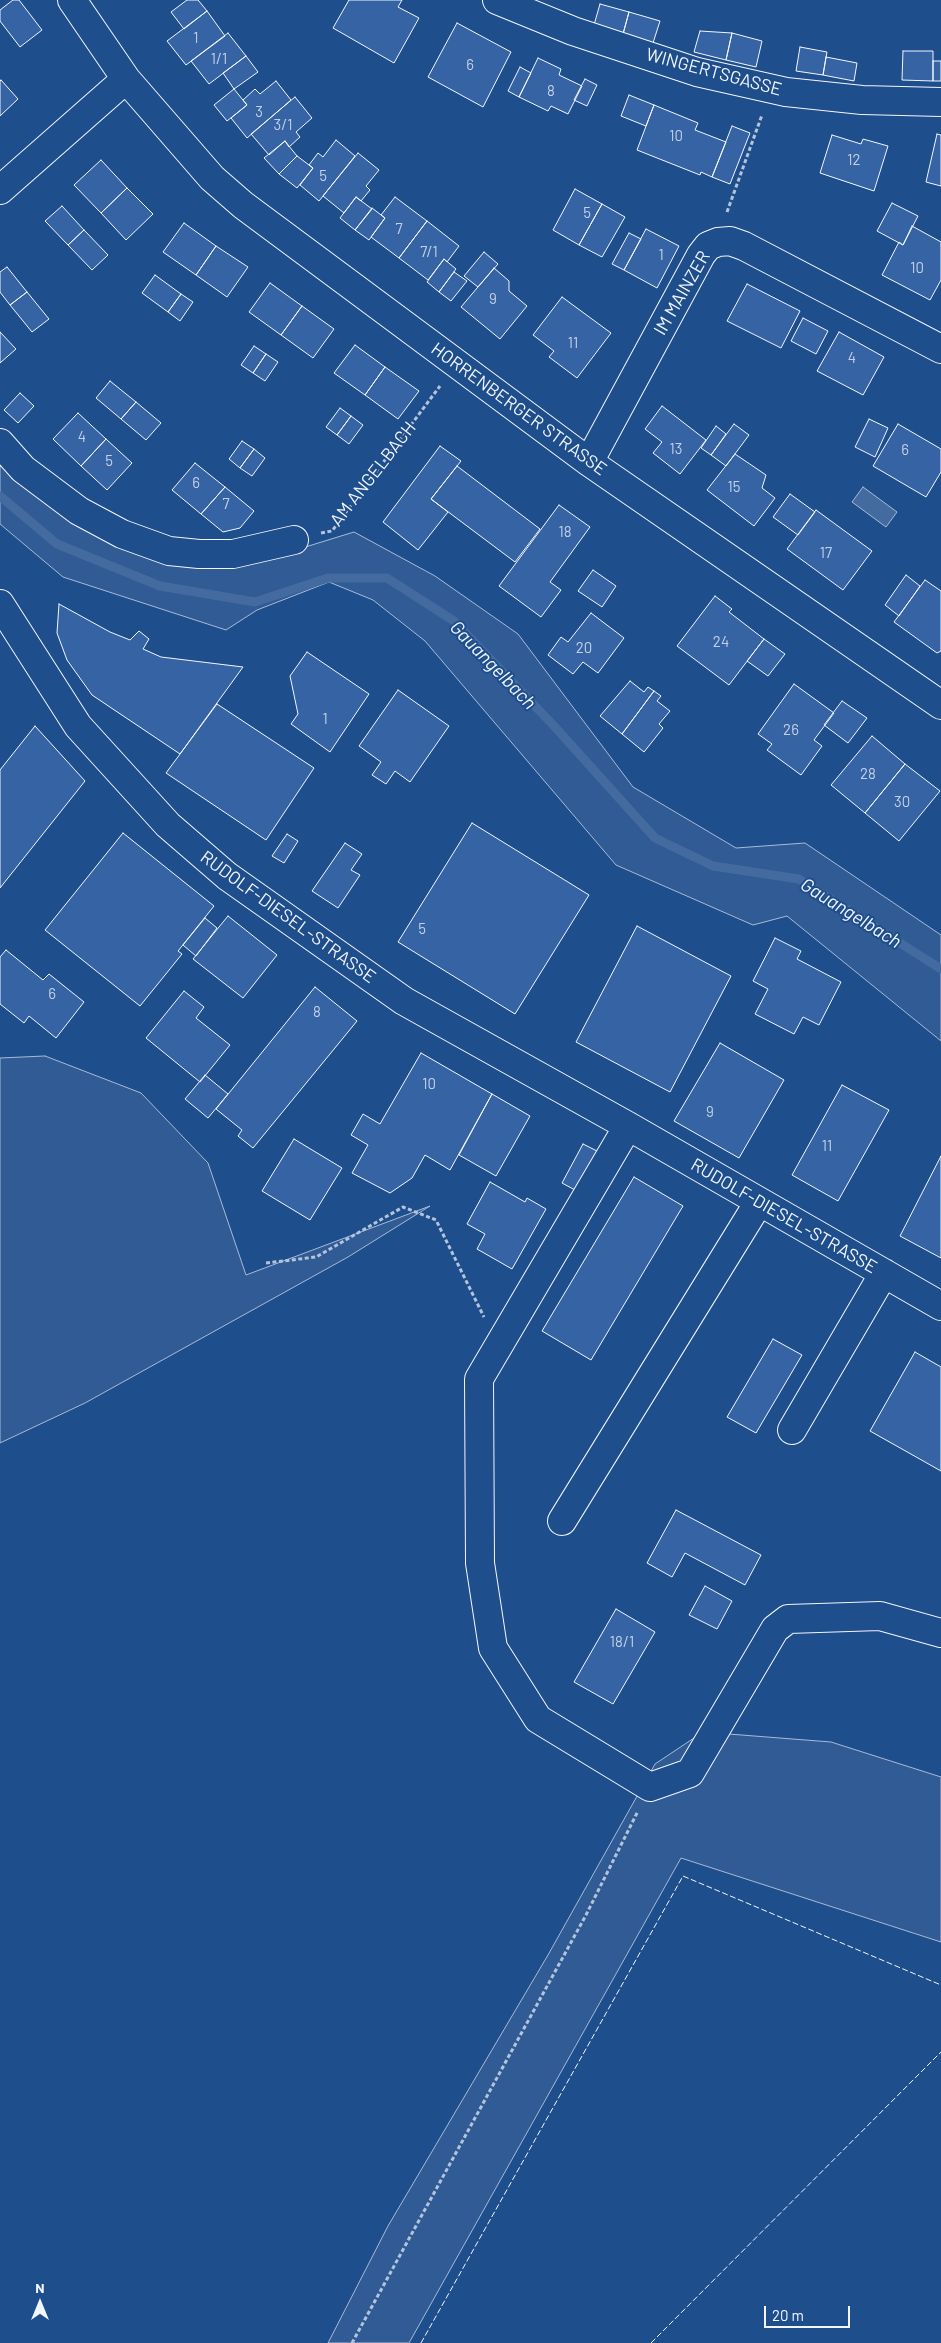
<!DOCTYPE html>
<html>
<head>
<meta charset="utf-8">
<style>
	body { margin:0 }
	#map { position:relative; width:941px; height:2343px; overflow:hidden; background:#1f4e8c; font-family:Barlow,sans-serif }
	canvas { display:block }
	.north { position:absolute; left:15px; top:2278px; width:50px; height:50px; -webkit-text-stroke:4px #1f4e8c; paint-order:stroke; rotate:0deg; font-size:14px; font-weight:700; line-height:20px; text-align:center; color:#f2f6ff }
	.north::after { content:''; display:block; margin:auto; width:18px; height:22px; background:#f2f6ff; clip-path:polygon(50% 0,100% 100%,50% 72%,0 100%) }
	.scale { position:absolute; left:764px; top:2306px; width:86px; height:22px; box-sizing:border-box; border:2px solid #f2f6ff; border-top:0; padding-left:6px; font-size:15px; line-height:18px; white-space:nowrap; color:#f2f6ff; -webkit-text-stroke:4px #1f4e8c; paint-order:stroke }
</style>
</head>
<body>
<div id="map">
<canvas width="941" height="2343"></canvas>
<div class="north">N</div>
<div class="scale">20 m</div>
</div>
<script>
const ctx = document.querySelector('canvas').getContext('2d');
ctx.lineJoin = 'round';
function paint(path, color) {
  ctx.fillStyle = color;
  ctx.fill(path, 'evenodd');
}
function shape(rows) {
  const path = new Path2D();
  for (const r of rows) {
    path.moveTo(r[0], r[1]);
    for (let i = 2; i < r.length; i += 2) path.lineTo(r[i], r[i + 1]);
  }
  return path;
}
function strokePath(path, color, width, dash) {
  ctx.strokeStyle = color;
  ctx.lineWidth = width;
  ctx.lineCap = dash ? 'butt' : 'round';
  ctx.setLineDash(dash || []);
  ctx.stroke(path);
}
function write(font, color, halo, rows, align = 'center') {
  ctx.font = font + ' Barlow,sans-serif';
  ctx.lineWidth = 4;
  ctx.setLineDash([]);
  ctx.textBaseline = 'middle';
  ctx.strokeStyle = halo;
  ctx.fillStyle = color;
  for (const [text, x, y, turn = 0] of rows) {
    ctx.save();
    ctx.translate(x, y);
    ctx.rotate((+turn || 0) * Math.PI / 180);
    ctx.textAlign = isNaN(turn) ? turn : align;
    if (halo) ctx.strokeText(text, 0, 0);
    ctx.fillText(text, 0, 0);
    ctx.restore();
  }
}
const built = shape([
	[2,465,80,528,172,565,250,564,354,532,435,576,518,634,633,787,736,848,805,843,941,935,941,1041,787,916,753,925,616,865,425,641,373,600,329,582,257,610,226,630,63,577,0,524,0,467,2,465],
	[45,1056,141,1093,208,1163,246,1275,430,1206,348,1257,85,1403,0,1443,0,1058,45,1056],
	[703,1732,831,1742,941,1777,941,1942,681,1858,409,2343,328,2343,388,2226,548,1955,655,1764,703,1732]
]);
const water = shape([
	[863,487,897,512,886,527,852,502,863,487]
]);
const stream = shape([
	[0,496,57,544,160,586,255,602,328,578,387,578,454,621,554,726,655,838,713,866,799,879,941,969]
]);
const building = shape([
	[13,0,19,0,42,30,20,47,0,21,0,10,13,0],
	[187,0,198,0,207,11,184,29,171,12,187,0],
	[349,0,402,0,398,7,419,18,394,63,333,28,349,0],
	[600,4,629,12,623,34,594,25,600,4],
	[207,11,225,36,186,65,167,41,207,11],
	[629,12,660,21,653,43,623,34,629,12],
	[457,23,511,52,483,107,428,77,457,23],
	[700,31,732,33,726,60,694,52,700,31],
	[228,33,246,56,209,84,191,61,228,33],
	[732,33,762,41,756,67,726,60,732,33],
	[800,47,827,52,823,75,796,71,800,47],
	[903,51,933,51,933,81,902,80,903,51],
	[246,56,258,72,234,89,223,73,246,56],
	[826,57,857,63,854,81,823,75,826,57],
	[538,58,561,69,559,75,582,86,568,114,551,106,548,111,519,97,538,58],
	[933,61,941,61,941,81,933,81,933,61],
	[520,67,531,73,519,97,508,91,520,67],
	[585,79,597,85,587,106,574,100,585,79],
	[1,80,18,99,0,116,0,81,1,80],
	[276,81,291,100,247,138,231,118,247,105,243,100,255,89,260,94,276,81],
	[234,89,247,105,227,121,214,105,234,89],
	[629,95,654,105,646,126,621,116,629,95],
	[295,97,312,118,296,132,300,137,289,147,285,141,269,155,251,134,295,97],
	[654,105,698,123,695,130,726,142,712,177,701,172,700,175,637,150,654,105],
	[732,126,750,133,730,184,712,177,732,126],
	[937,134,941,135,941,186,926,182,937,134],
	[832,135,861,144,863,139,888,146,874,191,820,173,832,135],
	[336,140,355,156,319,201,300,185,313,168,309,165,318,153,323,157,336,140],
	[285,141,297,156,279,174,264,158,285,141],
	[358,153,379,170,366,186,370,190,361,201,356,197,344,213,323,196,358,153],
	[297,156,313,168,297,188,279,174,297,156],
	[101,160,127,188,101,213,74,185,101,160],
	[127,188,153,214,126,240,101,213,127,188],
	[575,189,602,204,579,245,553,230,575,189],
	[356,197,372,209,355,230,340,218,356,197],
	[395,197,427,221,399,258,371,237,385,218,381,215,395,197],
	[892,203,918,216,903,245,877,231,892,203],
	[602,204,625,217,602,257,579,245,602,204],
	[62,206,84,230,68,245,45,221,62,206],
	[372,208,385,218,369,240,355,230,372,208],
	[427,221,459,246,447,262,444,259,428,280,399,258,427,221],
	[184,223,216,246,196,275,163,252,184,223],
	[912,226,941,242,941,280,930,300,882,275,899,242,903,245,912,226],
	[646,229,679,246,657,288,624,270,646,229],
	[84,230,108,255,92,270,68,245,84,230],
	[629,233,641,239,624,270,612,264,629,233],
	[216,246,248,267,227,297,196,275,216,246],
	[484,252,498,264,478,287,464,276,484,252],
	[444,259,456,269,439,292,427,282,444,259],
	[7,267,27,292,10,305,0,292,0,272,7,267],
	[494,268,509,281,509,291,527,306,500,339,461,307,494,268],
	[454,272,467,281,451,301,439,292,454,272],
	[155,275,181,294,168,312,142,293,155,275],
	[270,283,302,306,281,335,249,312,270,283],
	[747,284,800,311,781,348,727,321,747,284],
	[27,292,49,319,32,332,10,305,27,292],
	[181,294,193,302,180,321,168,312,181,294],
	[562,297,611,333,577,378,549,357,554,351,533,335,562,297],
	[302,306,334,329,313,358,281,335,302,306],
	[803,318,828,331,816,354,791,341,803,318],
	[0,332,16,349,0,363,0,332],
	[839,332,884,357,863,395,817,371,839,332],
	[355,345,385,367,365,395,334,373,355,345],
	[254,346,266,354,253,373,241,365,254,346],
	[266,354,278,362,265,381,253,373,266,354],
	[385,367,419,391,398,419,365,395,385,367],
	[110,381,136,402,121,419,96,398,110,381],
	[20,393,34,406,18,423,4,410,20,393],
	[136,402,161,423,146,440,121,419,136,402],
	[662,406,706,440,680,474,653,453,662,442,645,429,662,406],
	[340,408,351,416,337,435,326,427,340,408],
	[78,413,106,439,81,466,53,439,78,413],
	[351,416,363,425,349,444,337,435,351,416],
	[869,419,888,428,875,457,855,447,869,419],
	[734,424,749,435,726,466,711,455,734,424],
	[898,424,941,449,941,472,926,497,873,466,898,424],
	[716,426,726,434,711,455,701,448,716,426],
	[106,439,132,463,107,490,81,466,106,439],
	[242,441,254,449,240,468,229,459,242,441],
	[440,446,461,461,431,499,448,512,418,550,383,522,440,446],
	[254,449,265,458,252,476,240,468,254,449],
	[735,454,766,475,762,488,775,498,754,526,707,490,735,454],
	[195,463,225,487,201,514,172,490,195,463],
	[457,466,540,529,515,562,431,499,457,466],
	[225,487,254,511,240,528,223,532,201,514,225,487],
	[790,494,815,512,798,535,773,517,790,494],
	[559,505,590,527,550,582,561,590,541,617,499,586,559,505],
	[816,510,872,551,843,590,787,549,816,510],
	[593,570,616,586,602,607,578,591,593,570],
	[906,575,920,586,899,616,885,605,906,575],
	[925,580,941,591,941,651,937,653,894,622,925,580],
	[715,596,732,609,729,612,764,639,729,685,677,646,715,596],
	[59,604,110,632,130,640,139,631,149,639,143,649,161,657,243,667,180,754,92,695,67,660,57,633,59,604],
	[591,613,624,638,598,673,583,662,573,674,548,655,561,637,568,642,591,613],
	[764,639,785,654,768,676,747,661,764,639],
	[307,652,369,694,330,752,291,724,298,714,290,676,307,652],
	[630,681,644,692,648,687,654,691,622,734,600,716,630,681],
	[794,684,834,713,814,740,822,746,801,775,767,750,772,744,758,734,794,684],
	[398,690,449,726,410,782,395,771,386,784,372,775,381,762,359,746,398,690],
	[654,691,661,696,657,701,670,711,659,724,663,728,644,752,622,734,654,691],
	[842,701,867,718,848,743,824,725,842,701],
	[217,704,314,768,266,840,166,773,217,704],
	[35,726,85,781,0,888,0,770,35,726],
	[872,736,905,764,865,813,831,785,872,736],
	[905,764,940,791,899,841,865,813,905,764],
	[472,823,589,895,515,1014,398,942,472,823],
	[123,833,214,906,178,951,182,954,140,1006,45,930,123,833],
	[287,834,298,841,284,863,272,856,287,834],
	[345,843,362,854,351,870,360,875,338,908,312,891,345,843],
	[228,916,277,955,243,998,193,959,228,916],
	[205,918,217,928,196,956,183,945,205,918],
	[637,926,731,976,670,1092,576,1042,637,926],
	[775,938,801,951,797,959,841,982,819,1025,803,1017,794,1034,755,1014,768,989,753,981,775,938],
	[6,950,43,980,49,974,84,1002,56,1038,29,1016,24,1023,0,1004,0,957,6,950],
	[315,987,357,1021,253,1148,238,1136,242,1130,216,1109,315,987],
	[184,991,204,1007,196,1018,230,1045,200,1082,146,1038,184,991],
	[720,1043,784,1080,739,1158,674,1121,720,1043],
	[421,1053,492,1094,450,1170,425,1155,412,1178,390,1193,352,1173,368,1145,351,1135,363,1114,380,1124,421,1053],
	[205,1075,228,1094,208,1118,185,1099,205,1075],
	[842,1085,889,1110,838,1201,792,1175,842,1085],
	[492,1094,530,1116,496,1176,459,1155,492,1094],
	[294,1139,342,1168,310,1220,262,1191,294,1139],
	[583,1144,597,1151,575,1190,562,1183,583,1144],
	[941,1156,941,1258,900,1236,941,1156],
	[634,1177,683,1206,591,1360,542,1331,634,1177],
	[490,1182,525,1202,527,1198,546,1209,512,1269,477,1249,485,1234,467,1224,490,1182],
	[773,1339,802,1355,756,1433,727,1417,773,1339],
	[915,1352,941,1367,941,1471,870,1431,915,1352],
	[676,1510,761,1555,745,1585,685,1553,672,1577,647,1563,676,1510],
	[705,1586,732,1601,717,1629,689,1615,705,1586],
	[616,1609,655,1632,613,1704,574,1682,616,1609]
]);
const path = shape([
	[727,212,762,115],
	[321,533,332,531,440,386],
	[266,1263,316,1257,403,1207,436,1220,484,1317],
	[352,2343,586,1915,638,1811]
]);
const minor = shape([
	[72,0,126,79,212,178,243,205,589,462,941,705],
	[497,0,573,31,697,72,786,92,862,100,941,102],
	[0,190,126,79],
	[0,443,23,469,79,511,122,534,169,551,199,554,233,554,294,540],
	[589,462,701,255,708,246,718,242,730,241,744,246,941,349],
	[0,604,78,726,168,825,227,876,404,1001,628,1126,941,1306],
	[628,1126,479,1379,480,1563,493,1648,538,1719,650,1787,690,1773,775,1629,788,1619,880,1616,941,1633],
	[792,1430,884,1273],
	[562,1521,759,1202]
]);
const fence = shape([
	[421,2343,683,1876,941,1985],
	[651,2343,941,2052]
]);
const numberNames = [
	["1",196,38],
	["1/1",219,59],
	["6",470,65],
	["8",551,91],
	["3",259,112],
	["3/1",283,125],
	["10",676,136],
	["12",854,160],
	["5",323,176],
	["5",587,213],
	["7",399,229],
	["7/1",429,252],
	["1",661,255],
	["10",917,268],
	["9",493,299],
	["11",573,343],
	["4",852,358],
	["4",82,437],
	["13",676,449],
	["6",905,450],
	["5",109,461],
	["6",196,483],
	["15",734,487],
	["7",226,504],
	["18",565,532],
	["17",826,553],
	["24",721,642],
	["20",584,648],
	["1",325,719],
	["26",791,730],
	["28",868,774],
	["30",902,802],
	["5",422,929],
	["6",52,994],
	["8",317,1012],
	["10",429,1084],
	["9",710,1112],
	["11",827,1146],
	["18/1",622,1642]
];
const streetNames = [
	["WINGERTSGASSE",714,72,15],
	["IM MAINZER",682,293,-60],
	["HORRENBERGER STRASSE",519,409,36],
	["AM ANGELBACH",373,474,-52],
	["RUDOLF-DIESEL-STRASSE",288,917,36],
	["RUDOLF-DIESEL-STRASSE",784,1216,30]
];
const waterNames = [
	["Gauangelbach",493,665,46],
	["Gauangelbach",851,913,32]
];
paint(built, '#305b95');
strokePath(built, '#a8bbd7', 1);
paint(water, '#446ba0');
strokePath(water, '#a8bbd7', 1);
strokePath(stream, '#446ba0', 9);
paint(building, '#3563a3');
strokePath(building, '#f2f6ff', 1);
strokePath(minor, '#f2f6ff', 30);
strokePath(path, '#b3c4dc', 3, [4, 2.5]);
strokePath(minor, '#1f4e8c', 28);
strokePath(fence, '#f2f6ff', 1, [6, 2.5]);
write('15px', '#c3d1e8', null, numberNames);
write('18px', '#f2f6ff', '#1f4e8c', streetNames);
write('italic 19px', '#f2f6ff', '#1f4e8c', waterNames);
</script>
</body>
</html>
